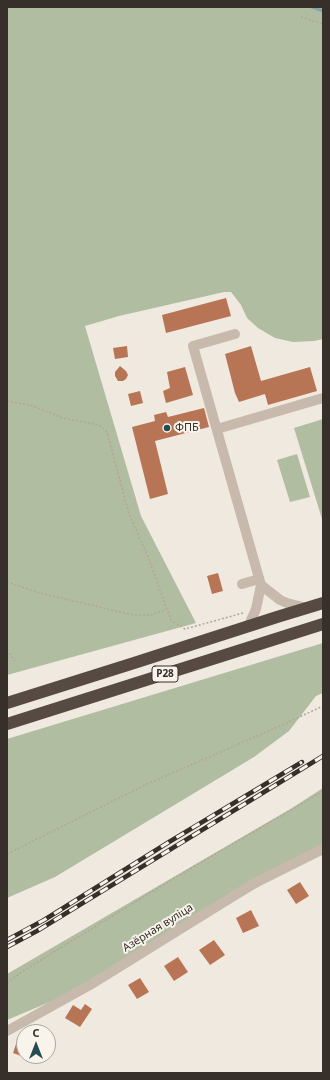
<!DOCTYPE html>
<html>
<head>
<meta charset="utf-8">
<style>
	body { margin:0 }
	#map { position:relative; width:330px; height:1080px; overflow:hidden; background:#f0e9df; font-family:"Noto Sans",sans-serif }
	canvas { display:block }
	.frame { position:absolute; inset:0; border:8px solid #362f2a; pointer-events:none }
	.north { position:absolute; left:16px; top:1024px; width:40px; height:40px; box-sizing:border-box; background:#f8f3eb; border:1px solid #aaa59e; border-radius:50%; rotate:0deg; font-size:11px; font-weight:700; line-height:16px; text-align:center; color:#362f2a }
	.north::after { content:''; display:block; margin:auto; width:14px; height:18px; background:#244c52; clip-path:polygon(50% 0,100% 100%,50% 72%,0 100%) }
</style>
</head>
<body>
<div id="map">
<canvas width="330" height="1080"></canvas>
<div class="frame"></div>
<div class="north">С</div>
</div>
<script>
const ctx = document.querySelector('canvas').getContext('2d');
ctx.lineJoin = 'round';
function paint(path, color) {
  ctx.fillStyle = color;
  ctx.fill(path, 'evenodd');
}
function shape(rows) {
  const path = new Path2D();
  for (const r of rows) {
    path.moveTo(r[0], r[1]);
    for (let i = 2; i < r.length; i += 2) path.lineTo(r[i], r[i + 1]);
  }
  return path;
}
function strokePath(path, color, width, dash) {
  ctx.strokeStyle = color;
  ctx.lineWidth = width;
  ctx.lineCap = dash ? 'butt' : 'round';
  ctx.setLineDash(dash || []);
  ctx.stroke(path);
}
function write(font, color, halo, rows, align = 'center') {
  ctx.font = font + ' "Noto Sans",sans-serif';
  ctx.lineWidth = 4;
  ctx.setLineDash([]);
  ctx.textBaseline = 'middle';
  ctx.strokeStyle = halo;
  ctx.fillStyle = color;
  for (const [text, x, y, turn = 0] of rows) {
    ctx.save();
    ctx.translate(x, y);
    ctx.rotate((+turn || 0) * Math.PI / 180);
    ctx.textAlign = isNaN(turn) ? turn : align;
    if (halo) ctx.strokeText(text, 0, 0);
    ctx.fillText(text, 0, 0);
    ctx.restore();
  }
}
const green = shape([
	[7,7,323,7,323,339,314,341,293,342,275,338,258,328,247,318,241,305,231,292,224,292,119,316,85,326,141,516,196,623,7,675],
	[323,419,323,518,322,519,294,428],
	[297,454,310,497,290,502,277,460],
	[323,643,323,693,316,696,289,731,254,757,55,877,7,898,7,739],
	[323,788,323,849,90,985,7,1020,7,974,292,808]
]);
const stream = shape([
	[312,7,323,11]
]);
const building = shape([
	[226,298,231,316,166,333,162,315],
	[127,346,128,357,115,359,113,348],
	[251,346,261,381,310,367,317,391,268,405,265,394,239,402,235,393,225,354],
	[120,366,126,371,128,375,126,379,123,381,118,381,115,376,115,372],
	[185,367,193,395,166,403,163,391,170,388,167,372],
	[140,391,143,403,131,406,128,394],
	[204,408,209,427,155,441,168,494,150,499,132,427,155,421,154,415,166,412,168,417],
	[218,573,223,591,212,594,207,576],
	[300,882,309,896,296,904,287,890],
	[251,910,259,926,243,933,236,918],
	[214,940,225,955,210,965,199,950],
	[178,957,188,972,174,981,164,966],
	[140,978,149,992,137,999,128,985],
	[85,1004,92,1009,80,1027,65,1018,73,1005,81,1010],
	[18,1038,24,1040,24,1057,13,1053]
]);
const path = shape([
	[301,17,323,24],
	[7,401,30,405,63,418,99,425,107,432,129,514,148,557,171,620,185,629,243,613],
	[7,582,40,593,133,615,151,615,167,609],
	[7,650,15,661],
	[7,854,145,785,280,726,323,706],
	[7,983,23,971,176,877,310,799,323,791]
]);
const minor = shape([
	[235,334,193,346,261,585,256,609,248,627],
	[217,429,323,398],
	[242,584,259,579],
	[261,585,280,600,287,603,307,608],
	[7,1031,90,985,253,884,323,849]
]);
const highway = shape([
	[7,703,134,663,277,617,323,603],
	[7,724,323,624]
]);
const rail = shape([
	[7,940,44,920,169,842,302,762],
	[7,947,37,931,323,756]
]);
const markers = [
	[167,428,4,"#244c52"]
];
const shields = [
	[165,674,26]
];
const shieldNames = [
	["Р28",165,674]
];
const poiNames = [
	["ФПБ",175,428]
];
const streetNames = [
	["Азёрная вуліца",158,928,-32]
];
paint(green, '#b1bda1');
strokePath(stream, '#81a5aa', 3);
paint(building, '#b87555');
strokePath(path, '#b2a596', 1.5, [2, 2]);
strokePath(minor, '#c7baac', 10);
strokePath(highway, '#564a42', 12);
strokePath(rail, '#362f2a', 4.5);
strokePath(rail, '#f8f3eb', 3, [9]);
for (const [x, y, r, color] of markers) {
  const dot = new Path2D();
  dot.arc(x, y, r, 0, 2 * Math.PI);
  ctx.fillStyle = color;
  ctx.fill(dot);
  strokePath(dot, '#f8f3eb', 1.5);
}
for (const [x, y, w] of shields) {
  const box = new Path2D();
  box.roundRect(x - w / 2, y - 8, w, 16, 3);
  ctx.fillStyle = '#f8f3eb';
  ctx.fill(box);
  strokePath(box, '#362f2a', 1);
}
write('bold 10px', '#362f2a', null, shieldNames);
write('11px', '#362f2a', '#f8f3eb', poiNames, 'left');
write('11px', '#362f2a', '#f8f3eb', streetNames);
</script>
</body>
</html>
